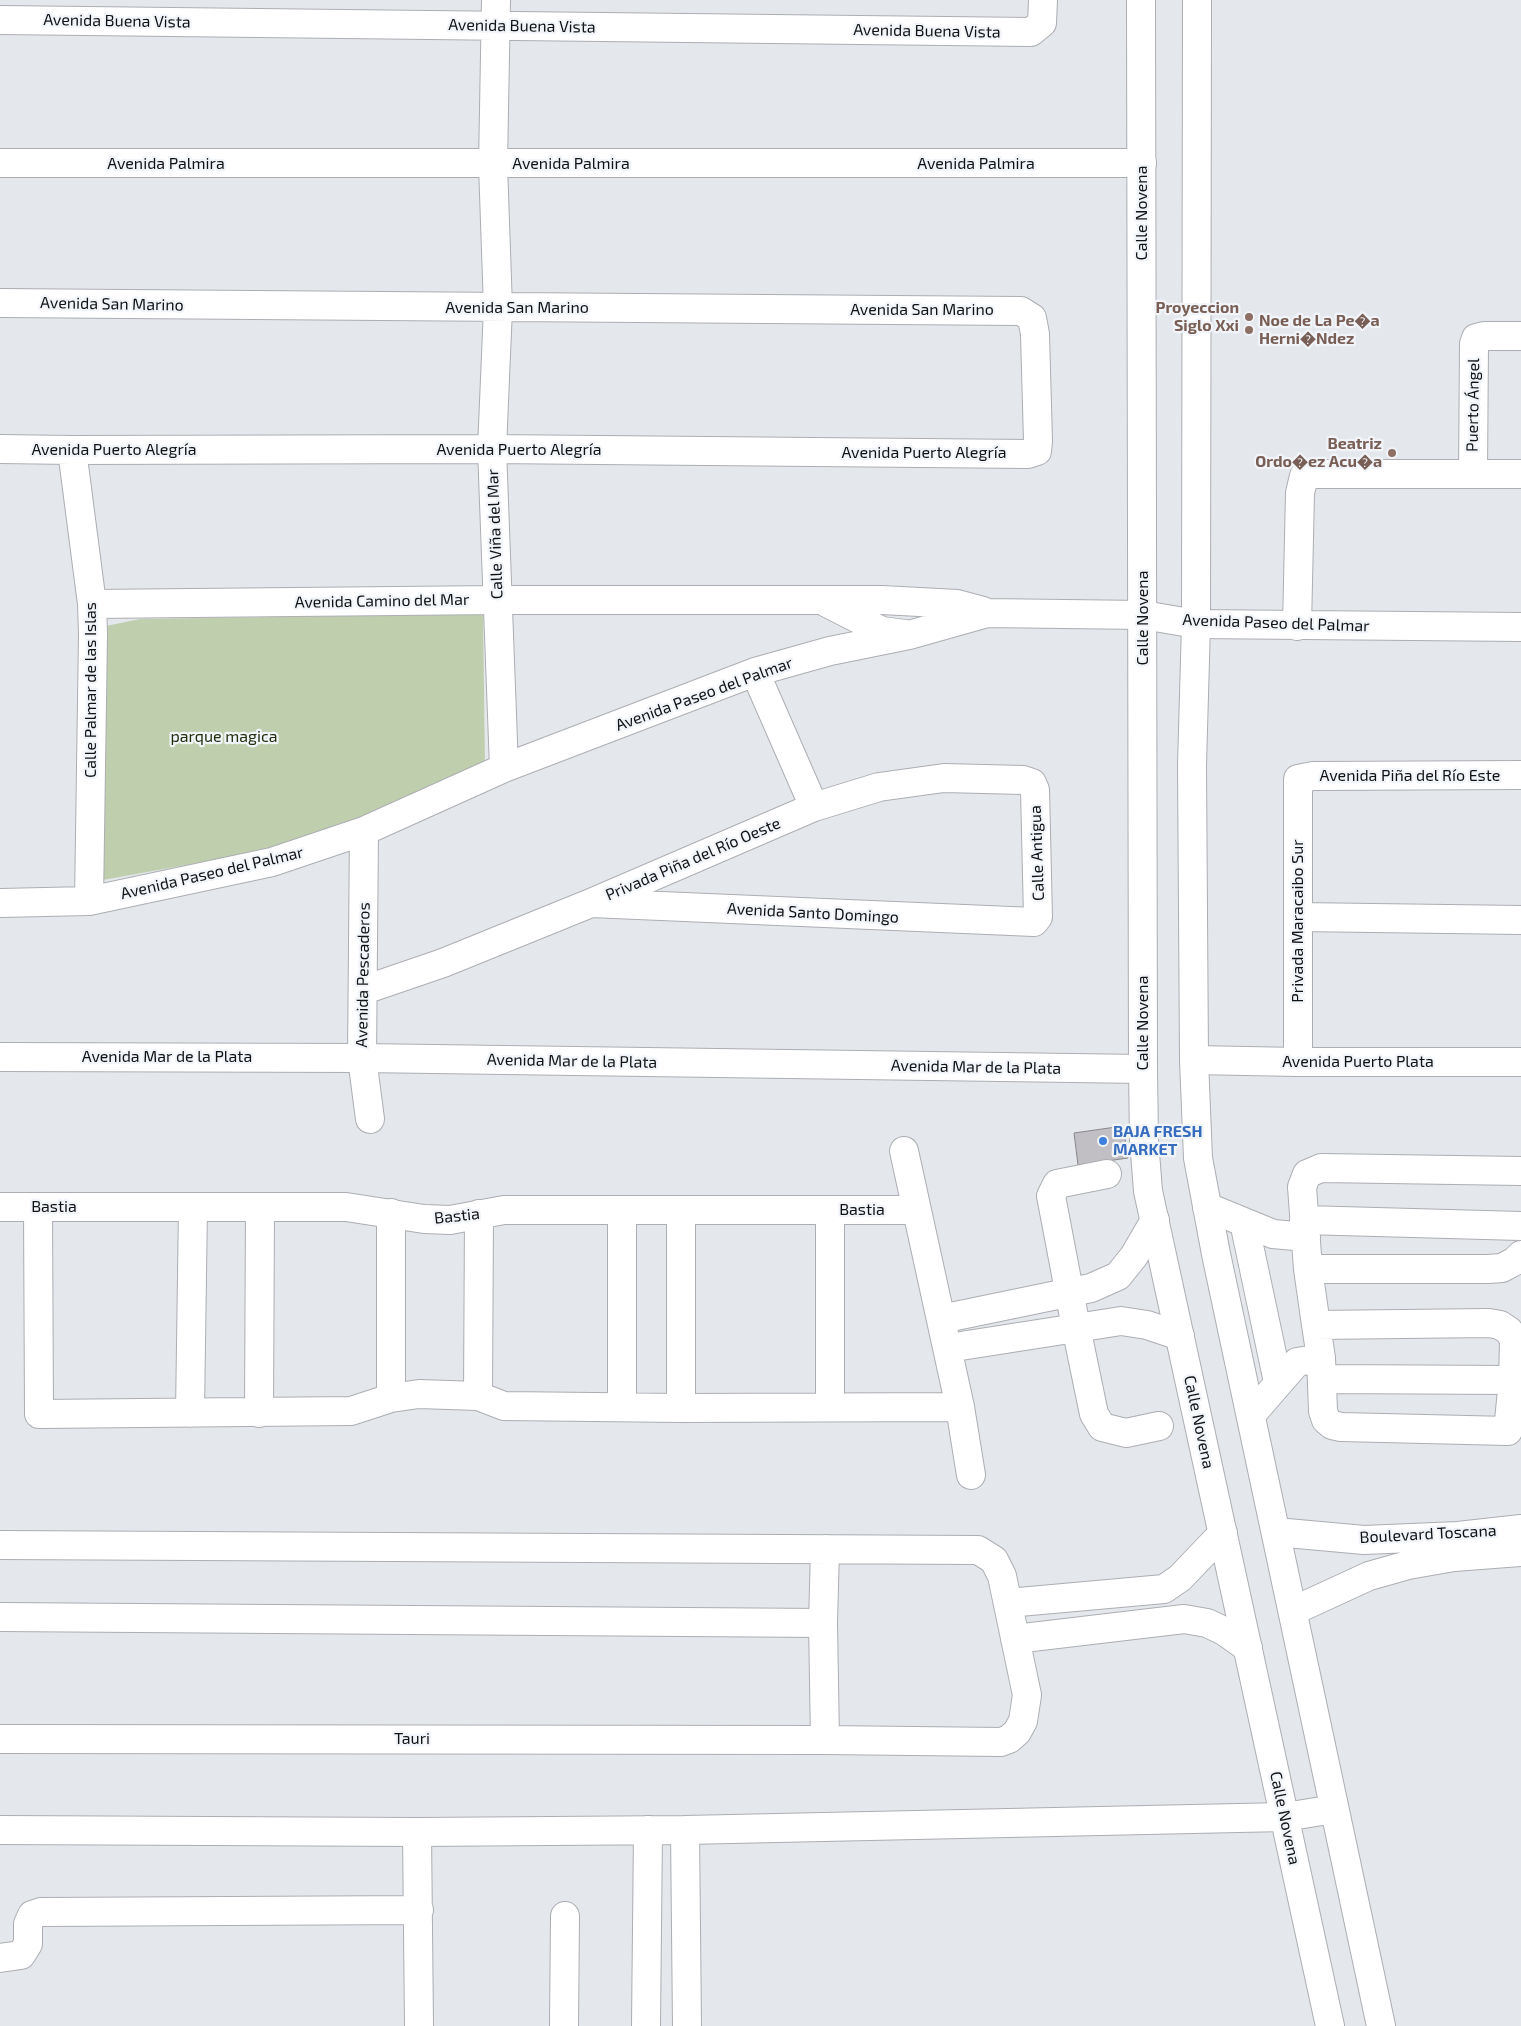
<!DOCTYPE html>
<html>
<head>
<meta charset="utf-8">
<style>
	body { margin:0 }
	canvas { display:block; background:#e4e7eb }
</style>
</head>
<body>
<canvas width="1521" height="2026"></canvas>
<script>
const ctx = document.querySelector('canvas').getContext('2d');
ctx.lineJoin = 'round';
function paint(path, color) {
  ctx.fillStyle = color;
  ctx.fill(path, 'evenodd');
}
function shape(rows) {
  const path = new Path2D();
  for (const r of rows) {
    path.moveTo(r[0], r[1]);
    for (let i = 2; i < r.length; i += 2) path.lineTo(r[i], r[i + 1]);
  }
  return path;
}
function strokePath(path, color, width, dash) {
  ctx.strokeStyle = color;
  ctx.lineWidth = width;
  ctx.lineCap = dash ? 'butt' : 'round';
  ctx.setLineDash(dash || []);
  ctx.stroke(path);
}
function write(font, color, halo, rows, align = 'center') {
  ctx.font = font + ' "Exo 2",sans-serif';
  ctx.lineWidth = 4.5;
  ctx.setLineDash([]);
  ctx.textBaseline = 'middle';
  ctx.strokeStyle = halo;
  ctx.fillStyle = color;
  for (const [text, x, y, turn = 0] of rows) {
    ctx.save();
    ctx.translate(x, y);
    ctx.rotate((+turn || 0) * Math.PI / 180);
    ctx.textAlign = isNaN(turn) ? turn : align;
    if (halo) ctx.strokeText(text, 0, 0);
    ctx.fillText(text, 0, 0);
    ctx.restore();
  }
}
const green = shape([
	[483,614,485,768,285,847,103,880,106,626,140,619]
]);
const building = shape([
	[1123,1126,1128,1158,1078,1165,1074,1133,1123,1126]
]);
const minor = shape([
	[496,0,493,165,498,308,492,449,504,768],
	[0,20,1031,32,1042,23,1043,0],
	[0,163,1142,163],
	[0,303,1021,311,1032,318,1035,334,1038,441,1037,451,1028,454,492,449,72,450,0,449],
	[72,450,92,604,93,634,89,901],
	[1473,473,1474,344,1476,338,1484,336,1521,336],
	[827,603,882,631,905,634],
	[92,604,497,600,882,600,957,604,983,611],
	[1297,626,1300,493,1304,476,1316,474,1521,474],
	[755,672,814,807],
	[364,831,362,1058,370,1119],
	[0,903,89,901,272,862,364,831,504,768,755,672,830,651,909,635,987,613,1143,615,1196,624,1521,627],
	[1299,917,1521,920],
	[364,990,443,963,591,903,814,807,879,787,944,778,1023,780,1032,783,1035,790,1038,917,1034,922,591,903],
	[0,1057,362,1058,1143,1069],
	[1194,1060,1298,1062,1521,1062],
	[1298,1062,1298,779,1313,776,1521,775],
	[1107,1174,1057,1184,1051,1196,1076,1327,1094,1414,1102,1427,1126,1433,1159,1426],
	[0,1207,346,1207,424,1219,450,1220,504,1210,916,1210],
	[38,1207,39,1414,351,1411,391,1398,419,1394,478,1396,504,1406,681,1408,960,1407,904,1151],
	[1207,1207,1273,1234,1306,1237],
	[830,1210,830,1407],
	[622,1211,622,1407],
	[681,1211,681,1408],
	[391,1213,391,1398],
	[1304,1220,1521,1226],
	[1244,1222,1278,1382],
	[1308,1269,1488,1269,1502,1268,1515,1261,1521,1255],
	[941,1319,1091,1288,1118,1276,1134,1256,1155,1220],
	[1316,1325,1489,1323,1500,1325,1509,1331,1514,1340,1513,1380,1508,1431,1341,1427,1332,1425,1326,1420,1323,1411,1321,1358,1316,1325,1308,1269,1302,1187,1307,1174,1321,1168,1521,1171],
	[948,1348,1121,1321,1147,1325,1180,1336],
	[1322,1379,1513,1380],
	[478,1396,479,1214],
	[960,1407,971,1475],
	[190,1413,193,1207],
	[259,1413,260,1207],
	[1251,1415,1297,1362,1321,1358],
	[1276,1532,1364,1540,1458,1536,1521,1529],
	[0,1545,978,1550,994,1560,1002,1576,1027,1695,1023,1721,1017,1732,1009,1739,1001,1742,825,1740,0,1739],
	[1008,1603,1164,1589,1180,1578,1223,1533],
	[1293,1611,1369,1576,1408,1565,1454,1557,1521,1552],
	[0,1617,823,1623,825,1740],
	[823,1623,825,1549],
	[1015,1639,1184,1619,1207,1623,1224,1631,1248,1648],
	[0,1830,417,1832,685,1830,1285,1817],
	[685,1830,687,2026],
	[417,1832,419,2026],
	[0,1958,21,1955,28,1944,28,1924,32,1915,41,1912,419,1910],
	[564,2026,565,1916],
	[646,2026,648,1830]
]);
const major = shape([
	[1141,0,1143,1069,1144,1140,1148,1191,1330,2026],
	[1197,0,1196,624,1192,765,1194,1060,1198,1158,1216,1254,1381,2026],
	[1285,1817,1334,1809]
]);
const markers = [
	[1249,317,5,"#8d6e63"],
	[1249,330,5,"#8d6e63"],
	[1392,453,5,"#8d6e63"],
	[1103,1141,5,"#3f7fe0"]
];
const streetNames = [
	["Avenida Buena Vista",117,21,1],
	["Avenida Buena Vista",522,26,1],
	["Avenida Buena Vista",927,31,1],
	["Avenida Palmira",166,164],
	["Avenida Palmira",571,164],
	["Avenida Palmira",976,164],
	["Calle Novena",1142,213,-90],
	["Avenida San Marino",112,304,1],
	["Avenida San Marino",517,308],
	["Avenida San Marino",922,310],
	["Puerto Ángel",1473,405,-89],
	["Avenida Puerto Alegría",114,450],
	["Avenida Puerto Alegría",519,450],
	["Avenida Puerto Alegría",924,453],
	["Calle Viña del Mar",495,534,-92],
	["Avenida Camino del Mar",382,601,-1],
	["Calle Novena",1143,618,-90],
	["Avenida Paseo del Palmar",1276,623,2],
	["Calle Palmar de las Islas",91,690,-90],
	["Avenida Paseo del Palmar",704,694,-20],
	["Avenida Piña del Río Este",1410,776],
	["Calle Antigua",1037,853,-92],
	["Privada Piña del Río Oeste",693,859,-23],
	["Avenida Paseo del Palmar",212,873,-13],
	["Avenida Santo Domingo",813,913,3],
	["Privada Maracaibo Sur",1298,921,-90],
	["Avenida Pescaderos",363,975,-89],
	["Calle Novena",1143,1023,-90],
	["Avenida Mar de la Plata",167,1057],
	["Avenida Mar de la Plata",572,1061,1],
	["Avenida Puerto Plata",1358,1062],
	["Avenida Mar de la Plata",976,1067,1],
	["Bastia",54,1207],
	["Bastia",862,1210],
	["Bastia",457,1216,-6],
	["Calle Novena",1199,1422,78],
	["Boulevard Toscana",1428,1534,-3],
	["Tauri",412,1739],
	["Calle Novena",1285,1818,78]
];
const educationNames = [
	["Proyeccion",1239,308],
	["Siglo Xxi",1239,326],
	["Noe de La Pe�a",1259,321,"left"],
	["Herni�Ndez",1259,339,"left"],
	["Beatriz",1382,444],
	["Ordo�ez Acu�a",1382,462]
];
const parkNames = [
	["parque magica",224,737]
];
const shopNames = [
	["BAJA FRESH",1113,1132],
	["MARKET",1113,1150]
];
paint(green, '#bfcead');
paint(building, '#c2bfc4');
strokePath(building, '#89878b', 1);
strokePath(minor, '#acaeb3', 30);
strokePath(major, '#acaeb3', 30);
strokePath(minor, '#fff', 28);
strokePath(major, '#fff', 28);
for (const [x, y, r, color] of markers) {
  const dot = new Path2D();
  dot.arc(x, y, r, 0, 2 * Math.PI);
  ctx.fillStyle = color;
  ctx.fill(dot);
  strokePath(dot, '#f1f4f9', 2);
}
write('16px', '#111213', '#f1f4f9', streetNames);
write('bold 16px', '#785e54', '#f1f4f9', educationNames, 'right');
write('16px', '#212f0c', '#f1f4f9', parkNames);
write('bold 16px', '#366cbe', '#f1f4f9', shopNames, 'left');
</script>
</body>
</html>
